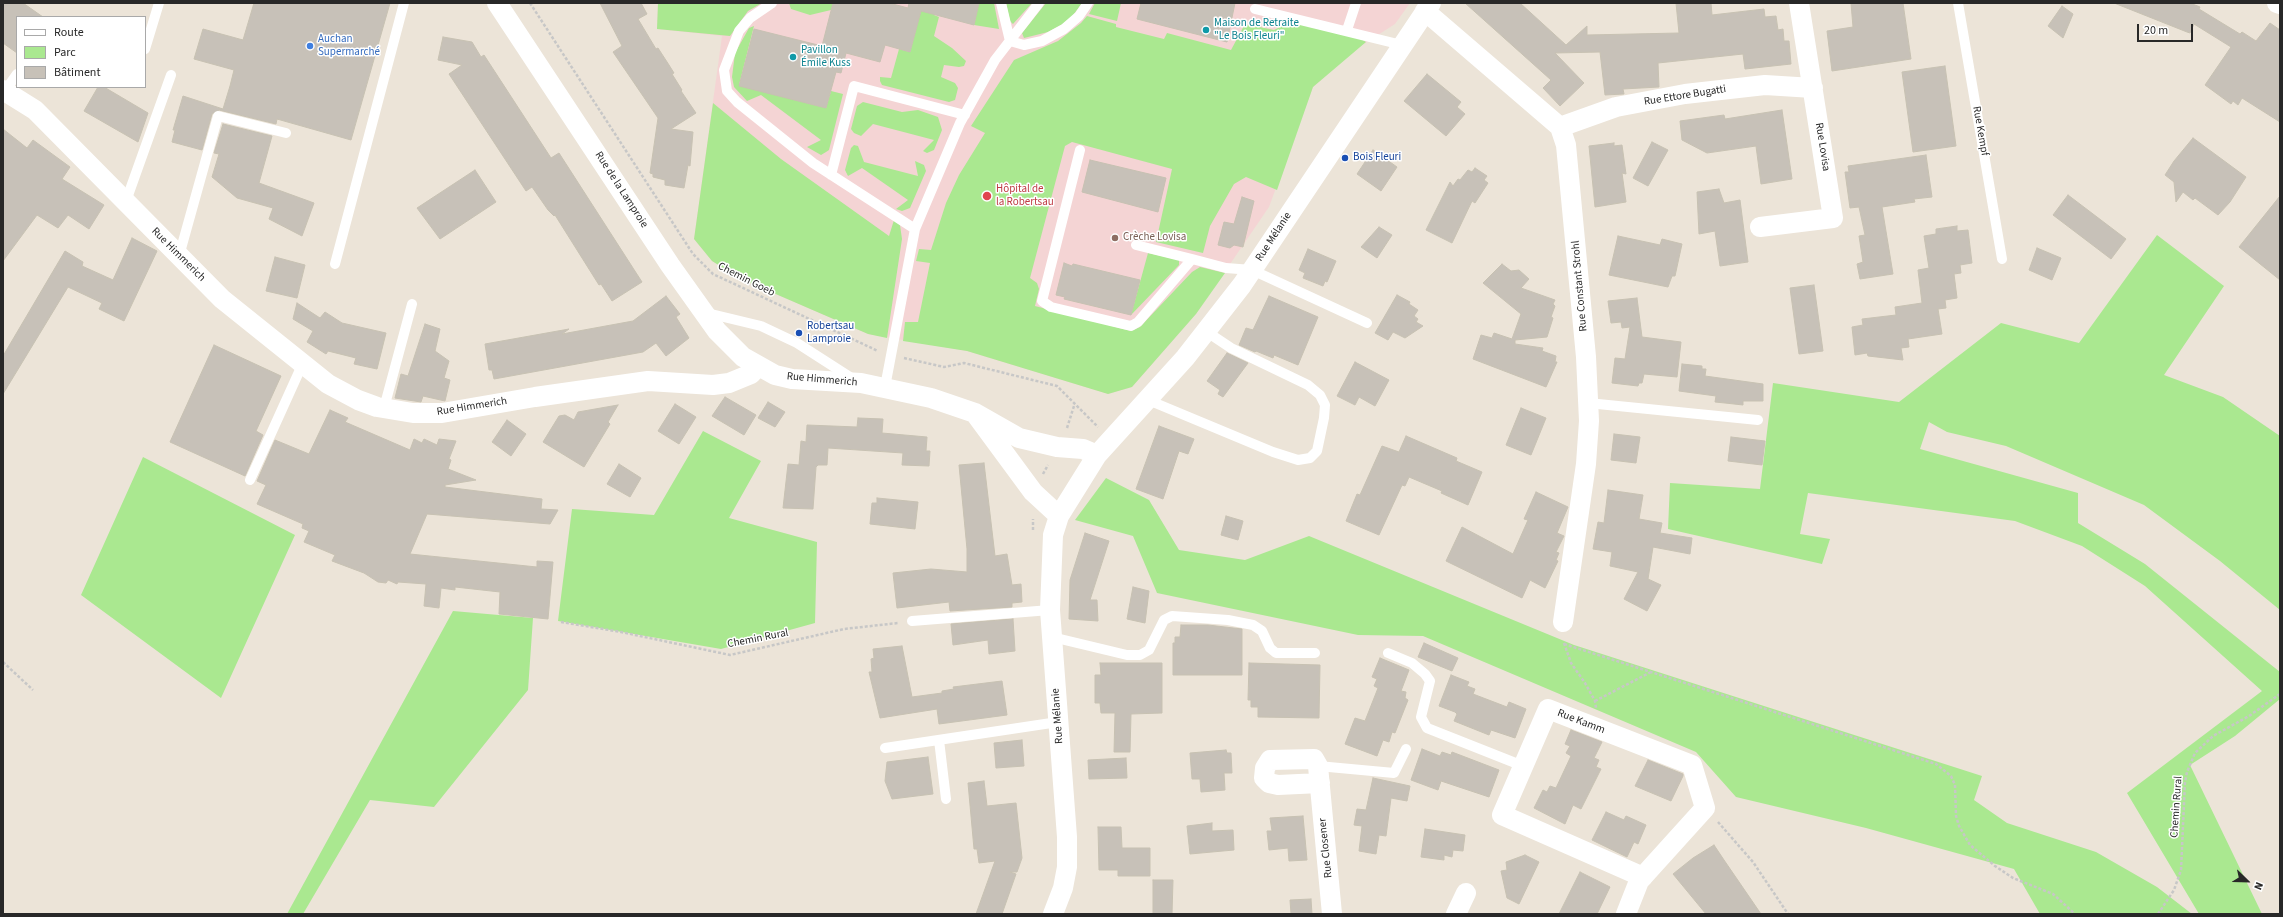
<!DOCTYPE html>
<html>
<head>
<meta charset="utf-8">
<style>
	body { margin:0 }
	#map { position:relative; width:2283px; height:917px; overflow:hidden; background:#ece4d8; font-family:"Source Sans 3",sans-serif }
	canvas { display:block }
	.frame { position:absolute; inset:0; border:4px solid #282828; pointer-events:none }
	.legend { position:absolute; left:16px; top:16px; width:130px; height:72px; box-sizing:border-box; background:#fff; border:1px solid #a9a9a9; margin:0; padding:5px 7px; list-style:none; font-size:12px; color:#282828 }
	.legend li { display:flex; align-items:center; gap:8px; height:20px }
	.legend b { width:20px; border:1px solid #a9a9a9 }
	.north { position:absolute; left:2227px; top:861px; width:40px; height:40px; -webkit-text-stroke:3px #fff; paint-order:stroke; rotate:113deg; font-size:11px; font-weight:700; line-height:16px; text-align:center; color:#282828 }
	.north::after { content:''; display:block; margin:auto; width:14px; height:18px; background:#282828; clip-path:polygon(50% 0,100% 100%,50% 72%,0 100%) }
	.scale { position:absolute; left:2137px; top:24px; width:56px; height:18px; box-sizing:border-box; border:2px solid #282828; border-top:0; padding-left:5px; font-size:12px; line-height:14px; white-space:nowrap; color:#282828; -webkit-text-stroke:3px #fff; paint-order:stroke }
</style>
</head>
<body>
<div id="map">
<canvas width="2283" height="917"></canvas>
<div class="frame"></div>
<ul class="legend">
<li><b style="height:5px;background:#fff"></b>Route</li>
<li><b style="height:11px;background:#aae890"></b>Parc</li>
<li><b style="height:11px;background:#c7c1b8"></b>Bâtiment</li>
</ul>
<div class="north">N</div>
<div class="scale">20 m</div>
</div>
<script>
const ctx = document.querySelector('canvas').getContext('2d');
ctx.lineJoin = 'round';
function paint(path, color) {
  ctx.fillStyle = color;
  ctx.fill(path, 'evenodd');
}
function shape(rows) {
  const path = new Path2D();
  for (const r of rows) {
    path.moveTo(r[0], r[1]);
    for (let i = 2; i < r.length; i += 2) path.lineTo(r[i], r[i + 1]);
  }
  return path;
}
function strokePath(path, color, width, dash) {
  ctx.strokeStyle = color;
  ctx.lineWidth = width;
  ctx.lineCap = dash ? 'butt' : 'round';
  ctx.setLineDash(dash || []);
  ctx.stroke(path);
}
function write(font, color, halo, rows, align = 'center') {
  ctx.font = font + ' "Source Sans 3",sans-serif';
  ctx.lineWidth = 3;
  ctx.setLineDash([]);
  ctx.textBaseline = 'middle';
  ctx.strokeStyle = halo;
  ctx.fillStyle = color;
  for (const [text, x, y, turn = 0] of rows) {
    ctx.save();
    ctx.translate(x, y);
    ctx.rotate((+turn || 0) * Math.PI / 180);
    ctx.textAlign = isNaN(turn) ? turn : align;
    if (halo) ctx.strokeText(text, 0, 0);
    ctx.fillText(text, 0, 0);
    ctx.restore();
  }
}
const medical = shape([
	[658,3,1410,3,1395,24,1359,47,1313,87,1269,207,1196,314,1132,387,1108,394,967,351,868,334,741,279,712,261,694,239,722,36,657,29]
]);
const green = shape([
	[658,3,762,3,748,11,730,36,657,29],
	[789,3,833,3,831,10,810,15,791,9],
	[923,3,937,3,934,15,939,17,934,36,952,48,966,61,964,66,959,67,944,65,941,77,955,83,958,88,955,100,949,102,882,85,880,81,880,77,891,78,899,49,910,52],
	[979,3,994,3,999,29,974,25],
	[1006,3,1032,3,1013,24,1010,21],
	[1046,3,1082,3,1071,18,1061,25,1048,32,1024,38,1022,33],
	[1095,3,1121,3,1117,21,1089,14],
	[1087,16,1116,24,1116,27,1164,39,1167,33,1231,50,1245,24,1274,30,1290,22,1358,37,1366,42,1313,87,1277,190,1246,177,1234,184,1210,226,1203,253,1156,242,1172,169,1072,142,1065,146,1030,278,1037,283,1039,289,1035,306,1131,331,1140,327,1192,272,1200,267,1225,273,1196,314,1132,387,1108,394,967,351,903,341,905,322,918,322,930,263,916,261,919,249,931,250,946,203,959,175,985,133,971,126,1014,60,1058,41,1081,23],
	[754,26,739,85,826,108,831,91,843,94,829,150,826,152,821,155,807,147,821,140,761,95,747,101,734,87,732,77,735,53,749,28],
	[863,102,902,112,918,110,938,117,942,130,934,150,927,153,923,151,934,140,873,124,861,136,854,133,851,129,857,106],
	[713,103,781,159,889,236,894,220,900,225,902,239,887,338,868,334,741,279,712,261,694,239],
	[854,145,858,146,864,162,918,176,915,161,924,165,926,171,910,208,902,211,896,209,908,200,862,168,848,176,845,170,851,148],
	[2157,235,2224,286,2164,375,2223,397,2280,436,2280,610,2220,561,2144,505,2006,446,1947,432,1929,422,1920,449,2078,493,2078,523,2145,564,2280,672,2280,699,2235,736,2190,765,2262,914,2199,914,2127,793,2262,691,2145,586,2082,546,2015,521,1808,493,1800,534,1830,539,1822,564,1668,529,1670,483,1760,489,1773,383,1899,402,2001,323,2079,343],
	[1148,253,1179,260,1179,265,1131,315],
	[703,431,761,461,729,518,817,542,815,623,721,649,558,621,572,509,654,515],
	[143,457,295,535,221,698,81,595],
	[1106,478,1149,500,1179,550,1245,560,1309,536,1574,645,1982,776,1974,800,2007,823,2096,852,2157,887,2192,914,2040,914,2014,869,1866,828,1736,797,1696,752,1423,636,1358,635,1157,593,1133,536,1075,520],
	[453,611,533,618,528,690,434,807,370,800,303,914,287,914]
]);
const building = shape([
	[3,3,23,3,43,17,17,17,17,53,3,43,3,3],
	[254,3,390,3,351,140,277,119,276,124,219,110,212,114,202,150,172,142,175,130,173,130,183,96,223,109,230,86,234,70,194,59,203,29,243,40,254,3],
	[600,3,641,3,647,14,638,19,656,49,658,48,669,65,674,73,672,74,682,90,681,91,696,113,671,129,693,132,690,166,688,165,684,188,665,185,665,180,653,177,653,174,650,173,658,118,613,52,622,46,600,3],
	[833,3,889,3,908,8,909,3,979,3,974,25,921,11,910,52,885,45,880,62,846,53,841,73,836,72,826,108,739,86,754,29,822,46,833,3],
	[1141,3,1235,3,1227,42,1137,19,1141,3],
	[1465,3,1520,3,1566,45,1587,26,1587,35,1679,33,1676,3,1711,3,1712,15,1764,9,1765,17,1776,16,1778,30,1783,29,1784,41,1789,41,1791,64,1745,69,1743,54,1658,63,1659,87,1623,89,1624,94,1605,95,1600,52,1555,53,1584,83,1560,106,1543,88,1551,80,1465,3],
	[1851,3,1903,3,1911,59,1832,71,1827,31,1853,27,1851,3],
	[2114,3,2190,3,2200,7,2199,9,2240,34,2242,32,2256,41,2270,23,2280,30,2280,122,2242,98,2238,105,2233,101,2231,104,2205,85,2231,47,2194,24,2190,33,2187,32,2114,3],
	[2062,6,2073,14,2063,38,2048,26,2062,6],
	[443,37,472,42,481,57,484,55,551,158,559,153,642,282,612,301,601,284,599,285,555,215,554,216,548,210,532,187,526,191,449,74,462,65,438,60,443,37],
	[1945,66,1956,146,1913,152,1902,72,1945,66],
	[1427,74,1461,102,1457,107,1465,114,1446,136,1404,101,1427,74],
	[98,87,104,87,148,113,138,142,84,111,98,87],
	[1782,110,1792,179,1761,184,1756,146,1707,153,1682,140,1680,121,1724,115,1725,119,1782,110],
	[223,124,272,136,259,183,314,203,302,236,269,219,273,208,237,198,212,177,219,154,214,153,223,124],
	[3,129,27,148,33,140,70,167,62,179,104,205,89,229,68,215,58,228,37,215,3,261,3,129],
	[2193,138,2246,177,2230,202,2218,215,2195,198,2193,200,2183,192,2176,202,2174,182,2165,175,2174,161,2193,138],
	[1652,142,1668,150,1648,186,1633,178,1652,142],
	[1614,143,1614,146,1622,145,1626,174,1622,173,1626,202,1595,207,1589,146,1614,143],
	[1373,150,1397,167,1381,191,1357,174,1373,150],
	[1926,155,1932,197,1914,199,1915,202,1882,207,1893,274,1860,279,1857,264,1863,262,1859,236,1865,235,1859,207,1850,208,1845,172,1849,172,1848,166,1926,155],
	[1090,160,1166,178,1158,212,1082,192,1090,160],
	[1475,168,1487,176,1484,180,1488,183,1475,203,1472,201,1452,243,1426,230,1450,182,1453,186,1458,179,1460,180,1468,170,1472,172,1475,168],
	[475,170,496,202,440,239,417,208,475,170],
	[1719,189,1724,203,1740,200,1748,262,1720,266,1715,231,1699,234,1697,192,1719,189],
	[2068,195,2126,239,2111,259,2053,215,2068,195],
	[2280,196,2280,280,2239,247,2280,196],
	[1242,197,1254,201,1243,247,1234,245,1230,248,1218,245,1224,222,1234,224,1242,197],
	[1957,226,1957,231,1968,230,1972,263,1960,265,1961,273,1954,274,1957,298,1945,300,1946,308,1938,309,1942,334,1908,339,1909,347,1901,348,1903,360,1868,356,1867,353,1855,355,1852,327,1863,325,1862,319,1896,315,1895,307,1922,303,1918,270,1929,268,1924,236,1936,234,1936,229,1957,226],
	[1379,227,1392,235,1377,258,1361,247,1379,227],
	[1618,236,1660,245,1662,239,1682,244,1675,276,1672,276,1668,287,1609,275,1618,236],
	[132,238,157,251,124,321,99,309,102,303,68,287,3,394,3,356,65,251,83,262,82,266,113,280,132,238],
	[2037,248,2061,258,2052,280,2029,270,2037,248],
	[1308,249,1336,261,1327,282,1325,281,1323,286,1303,278,1305,273,1299,270,1308,249],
	[275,257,305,265,297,298,266,291,275,257],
	[1064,263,1072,266,1073,264,1140,280,1131,315,1064,299,1065,297,1056,295,1064,263],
	[1502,264,1511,271,1519,270,1529,279,1521,288,1555,300,1553,304,1555,306,1551,317,1553,318,1547,337,1515,340,1515,344,1543,348,1542,351,1556,356,1555,362,1557,362,1546,387,1473,359,1481,335,1492,338,1494,333,1512,339,1521,314,1483,283,1502,264],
	[1814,285,1823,351,1799,354,1790,288,1814,285],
	[1397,295,1410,302,1409,304,1418,310,1414,316,1418,319,1416,322,1423,326,1405,338,1393,332,1388,340,1375,333,1397,295],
	[666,296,680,314,676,317,689,338,666,356,656,343,643,352,494,379,492,370,489,370,485,344,569,329,562,334,633,321,666,296],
	[1269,296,1318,317,1298,365,1274,355,1273,358,1256,351,1255,352,1239,345,1246,328,1253,330,1269,296],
	[1637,298,1642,337,1681,342,1677,377,1644,374,1642,383,1639,383,1638,386,1612,383,1615,358,1625,359,1630,327,1622,328,1621,322,1611,323,1608,301,1637,298],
	[297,303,320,318,325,312,342,323,386,333,377,369,354,364,356,358,328,351,326,354,307,342,313,331,293,319,297,303],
	[425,324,440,329,435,351,449,361,444,378,450,380,445,401,423,396,421,402,395,398,401,374,408,376,425,324],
	[214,345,281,376,256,431,263,435,245,476,170,442,214,345],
	[1227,353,1248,363,1223,397,1218,394,1220,390,1207,381,1227,353],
	[1355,362,1389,380,1375,406,1359,397,1355,405,1337,396,1355,362],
	[1682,364,1702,366,1702,369,1706,369,1705,376,1763,384,1763,401,1743,401,1743,405,1725,403,1715,402,1716,396,1679,391,1682,364],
	[725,397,756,415,744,435,712,416,725,397],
	[768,402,785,412,775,427,758,418,768,402],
	[675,404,696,417,679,444,658,431,675,404],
	[618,405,608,422,610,424,584,467,543,442,559,416,565,415,574,420,578,412,618,405],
	[1521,408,1546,418,1531,455,1506,445,1521,408],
	[330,410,348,418,345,422,410,450,414,439,422,443,424,439,437,445,439,439,456,441,449,459,451,460,448,469,476,480,445,485,445,487,542,499,541,509,558,510,550,524,427,514,410,554,537,567,537,561,553,562,548,619,499,614,500,592,455,587,455,590,441,588,439,608,424,606,426,584,398,582,397,584,388,580,386,583,378,582,364,573,332,561,335,555,304,542,309,531,302,528,303,524,257,504,266,485,257,481,275,440,309,454,330,410],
	[858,418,883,419,882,433,927,437,926,451,930,451,929,466,902,465,903,453,828,448,827,465,818,465,816,467,813,509,783,508,788,464,799,465,801,441,806,442,807,425,857,427,858,418],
	[507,420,526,434,511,456,492,442,507,420],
	[1159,426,1194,439,1188,454,1179,451,1163,499,1136,489,1159,426],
	[1614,434,1640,437,1636,463,1611,460,1614,434],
	[1406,436,1457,458,1456,461,1482,472,1468,505,1441,493,1442,491,1409,477,1405,486,1402,485,1379,535,1346,521,1357,494,1360,495,1382,446,1399,452,1406,436],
	[1731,437,1765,441,1762,465,1728,461,1731,437],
	[984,463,995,556,1007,554,1012,585,1021,584,1022,602,1012,603,1012,607,950,611,949,602,897,608,893,573,931,569,967,572,967,549,959,465,984,463],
	[619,464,641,478,630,497,607,484,619,464],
	[1608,490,1643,495,1639,519,1662,523,1660,533,1692,538,1690,554,1653,547,1648,579,1661,585,1647,611,1624,599,1638,572,1610,566,1612,552,1593,549,1598,522,1604,523,1608,490],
	[1536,492,1568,507,1557,533,1564,536,1556,552,1559,553,1556,560,1558,561,1545,588,1530,580,1522,598,1446,561,1462,527,1513,554,1528,520,1524,519,1536,492],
	[877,498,918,502,915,529,870,524,872,503,877,503,877,498],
	[1226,516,1243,521,1238,540,1221,535,1226,516],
	[1085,533,1109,541,1090,600,1097,600,1098,621,1069,619,1070,580,1085,533],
	[1133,587,1149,591,1145,623,1127,619,1133,587],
	[1013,619,1015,651,989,654,988,640,953,645,951,624,1013,619],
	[1181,625,1208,625,1242,629,1242,675,1173,675,1173,643,1175,643,1175,637,1180,637,1181,625],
	[1424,643,1458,658,1452,671,1418,657,1424,643],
	[902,646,912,697,942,693,942,691,954,689,953,687,1002,681,1007,715,939,724,937,709,880,718,869,672,872,672,871,659,874,658,873,649,902,646],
	[1380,658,1409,670,1401,691,1406,692,1405,698,1408,700,1395,733,1392,732,1389,742,1383,740,1377,756,1345,744,1355,718,1365,721,1378,688,1374,686,1377,679,1372,677,1380,658],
	[1100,663,1162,663,1162,713,1131,714,1130,752,1114,752,1115,713,1101,713,1100,703,1095,703,1095,675,1101,675,1100,663],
	[1249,663,1320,665,1319,718,1258,717,1258,707,1251,707,1251,700,1248,700,1249,663],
	[1451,675,1469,682,1467,686,1475,689,1473,694,1507,707,1509,702,1526,709,1515,738,1491,730,1489,735,1454,721,1457,714,1455,712,1439,706,1451,675],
	[1571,730,1602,742,1594,758,1599,760,1596,767,1601,769,1581,809,1573,805,1565,824,1534,808,1543,790,1547,792,1550,786,1556,788,1571,756,1566,753,1570,746,1565,744,1571,730],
	[1022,740,1024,766,996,768,994,743,1022,740],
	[1422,749,1440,756,1442,752,1451,755,1452,752,1499,770,1489,797,1441,781,1438,790,1411,780,1422,749],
	[1226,750,1227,753,1231,753,1232,773,1224,773,1225,790,1201,792,1200,779,1192,779,1190,753,1226,750],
	[928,757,933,794,892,799,885,781,887,762,928,757],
	[1126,758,1127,778,1089,779,1088,760,1126,758],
	[1648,760,1683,774,1683,776,1671,801,1635,786,1648,760],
	[1373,778,1410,786,1407,801,1391,798,1386,836,1379,835,1376,854,1359,851,1362,826,1354,825,1357,809,1366,810,1373,778],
	[984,781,987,806,1016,803,1022,858,1017,872,1010,872,1016,874,1002,914,976,914,995,861,979,863,977,849,974,849,968,783,984,781],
	[1606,812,1624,820,1626,816,1646,825,1638,844,1634,842,1627,857,1592,840,1606,812],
	[1303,816,1307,860,1289,861,1288,848,1269,850,1267,831,1272,831,1270,818,1303,816],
	[1212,823,1212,831,1233,830,1234,850,1190,854,1187,826,1212,823],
	[1098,827,1121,827,1122,848,1150,848,1150,876,1118,876,1118,870,1099,870,1098,827],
	[1425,829,1465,835,1463,851,1453,850,1452,857,1444,855,1444,860,1421,857,1425,829],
	[1714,845,1724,860,1761,914,1706,914,1673,874,1693,858,1714,845],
	[1525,855,1539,862,1519,904,1507,898,1501,871,1507,870,1506,862,1525,855],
	[1580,872,1610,887,1597,914,1559,914,1580,872],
	[1153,880,1173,880,1172,914,1153,914,1153,880],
	[1311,899,1312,914,1291,914,1290,900,1311,899]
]);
const path = shape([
	[530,3,693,254,713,274,878,351],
	[904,358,944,367,964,363,1057,386,1098,427],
	[1067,428,1074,406],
	[1043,474,1048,465],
	[1033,530,1033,519],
	[561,622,621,632,730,655,844,629,898,623],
	[1564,643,1571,663,1585,683,1595,701,1596,708],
	[1564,644,1936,764,1951,776,1955,785,1956,816,1959,826,1970,845,1995,866,2013,878,2053,894,2075,914],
	[3,662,33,690],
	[1595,701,1651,672],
	[1718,822,1753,862,1788,914],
	[2158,914,2174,890,2181,870,2185,782,2187,772,2195,753,2213,736,2249,716,2280,694]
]);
const service = shape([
	[772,3,750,18,739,31,724,70,727,91,737,102,813,163,915,229],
	[1001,3,1010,41],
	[1958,3,2002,259],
	[1255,9,1402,45],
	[1347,30,1356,3],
	[1010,41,1024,45,1042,41,1064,29,1079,16,1088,3],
	[145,49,159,3],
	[5,91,17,74],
	[1080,150,1042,301,1051,307,1131,326,1138,322,1192,259,1226,268,1252,270,1367,323],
	[831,175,854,86,965,115],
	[126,201,171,75],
	[1136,245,1192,259],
	[179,256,218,116,286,133],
	[335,264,404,3],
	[707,313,761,326,797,343,853,379],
	[885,387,915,229,960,123,995,60,1039,3],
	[1148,400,1273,452,1298,460,1310,458,1317,451,1324,418,1325,405,1320,395,1308,385,1231,348,1207,332],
	[1588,403,1758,420],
	[384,408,412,304],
	[250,480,303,363],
	[912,621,1050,610],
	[1052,637,1127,655,1140,655,1149,650,1164,620,1172,616,1228,620,1253,625,1262,631,1270,648,1276,653,1315,653],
	[1388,653,1412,663,1425,674,1430,681,1421,717,1427,728,1523,766],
	[939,740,946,799],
	[885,748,1058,722],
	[1318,766,1394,773,1406,749]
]);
const minor = shape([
	[497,3,670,265,717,331,743,357,775,375,792,379,861,383,931,398,975,413,1019,438,1057,447,1083,449,1097,455],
	[2277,3,2280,4],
	[1425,11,1560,127,1566,145,1586,357,1589,421,1586,464,1563,622],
	[3,90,35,110,222,299,328,384,358,400,377,407,413,413,442,413,535,397,648,381,713,385,729,383,751,374,758,366],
	[1560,127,1616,107,1685,94,1765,85,1813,88],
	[1760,227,1833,218,1799,3],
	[977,416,1033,492,1059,516],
	[1320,783,1278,785,1269,783,1264,778,1265,768,1270,760,1314,759,1318,766,1332,914],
	[1053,914,1063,888,1067,867,1067,837,1050,610,1053,535,1059,516,1097,455,1185,358,1242,285,1431,3],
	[1456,914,1466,893],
	[1626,914,1639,881,1705,808,1692,765,1548,709,1502,815,1643,877]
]);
const markers = [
	[1206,30,4,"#0f9aa8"],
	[310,46,4,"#3f7fe0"],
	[793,57,4,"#0f9aa8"],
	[1345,158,4,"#1a4fb4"],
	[987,196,5,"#e0444e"],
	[1115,238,4,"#8d6e63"],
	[799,333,4,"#1a4fb4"]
];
const cultureNames = [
	["Maison de Retraite",1214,24],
	["\"Le Bois Fleuri\"",1214,37],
	["Pavillon",801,51],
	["Émile Kuss",801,64]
];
const shopNames = [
	["Auchan",318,40],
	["Supermarché",318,53]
];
const streetNames = [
	["Rue Ettore Bugatti",1685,96,-9],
	["Rue Kempf",1980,131,80],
	["Rue Lovisa",1822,147,81],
	["Rue de la Lamproie",621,190,57],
	["Rue Mélanie",1274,237,-57],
	["Rue Himmerich",178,255,45],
	["Chemin Goeb",746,280,27],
	["Rue Constant Strohl",1580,286,-95],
	["Rue Himmerich",822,380,5],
	["Rue Himmerich",472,407,-9],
	["Chemin Rural",758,639,-11],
	["Rue Mélanie",1058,716,-94],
	["Rue Kamm",1581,722,21],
	["Chemin Rural",2177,807,-86],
	["Rue Closener",1326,848,-96]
];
const transitNames = [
	["Bois Fleuri",1353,158],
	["Robertsau",807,327],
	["Lamproie",807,340]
];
const healthNames = [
	["Hôpital de",996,190],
	["la Robertsau",996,203]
];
const educationNames = [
	["Crèche Lovisa",1123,238]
];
paint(medical, '#f4d4d4');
paint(green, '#aae890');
paint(building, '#c7c1b8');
strokePath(building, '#c7c1b2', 1);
strokePath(path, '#c7c7c7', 2.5, [3, 2]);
strokePath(service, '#fff', 10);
strokePath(minor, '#fff', 20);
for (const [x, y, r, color] of markers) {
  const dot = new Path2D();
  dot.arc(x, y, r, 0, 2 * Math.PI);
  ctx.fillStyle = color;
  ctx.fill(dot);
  strokePath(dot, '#fff', 1.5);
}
write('11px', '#0d838f', '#fff', cultureNames, 'left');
write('11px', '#366cbe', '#fff', shopNames, 'left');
write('11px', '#282828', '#fff', streetNames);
write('11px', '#164399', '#fff', transitNames, 'left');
write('11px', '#be3a42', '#fff', healthNames, 'left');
write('11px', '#785e54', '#fff', educationNames, 'left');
</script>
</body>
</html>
